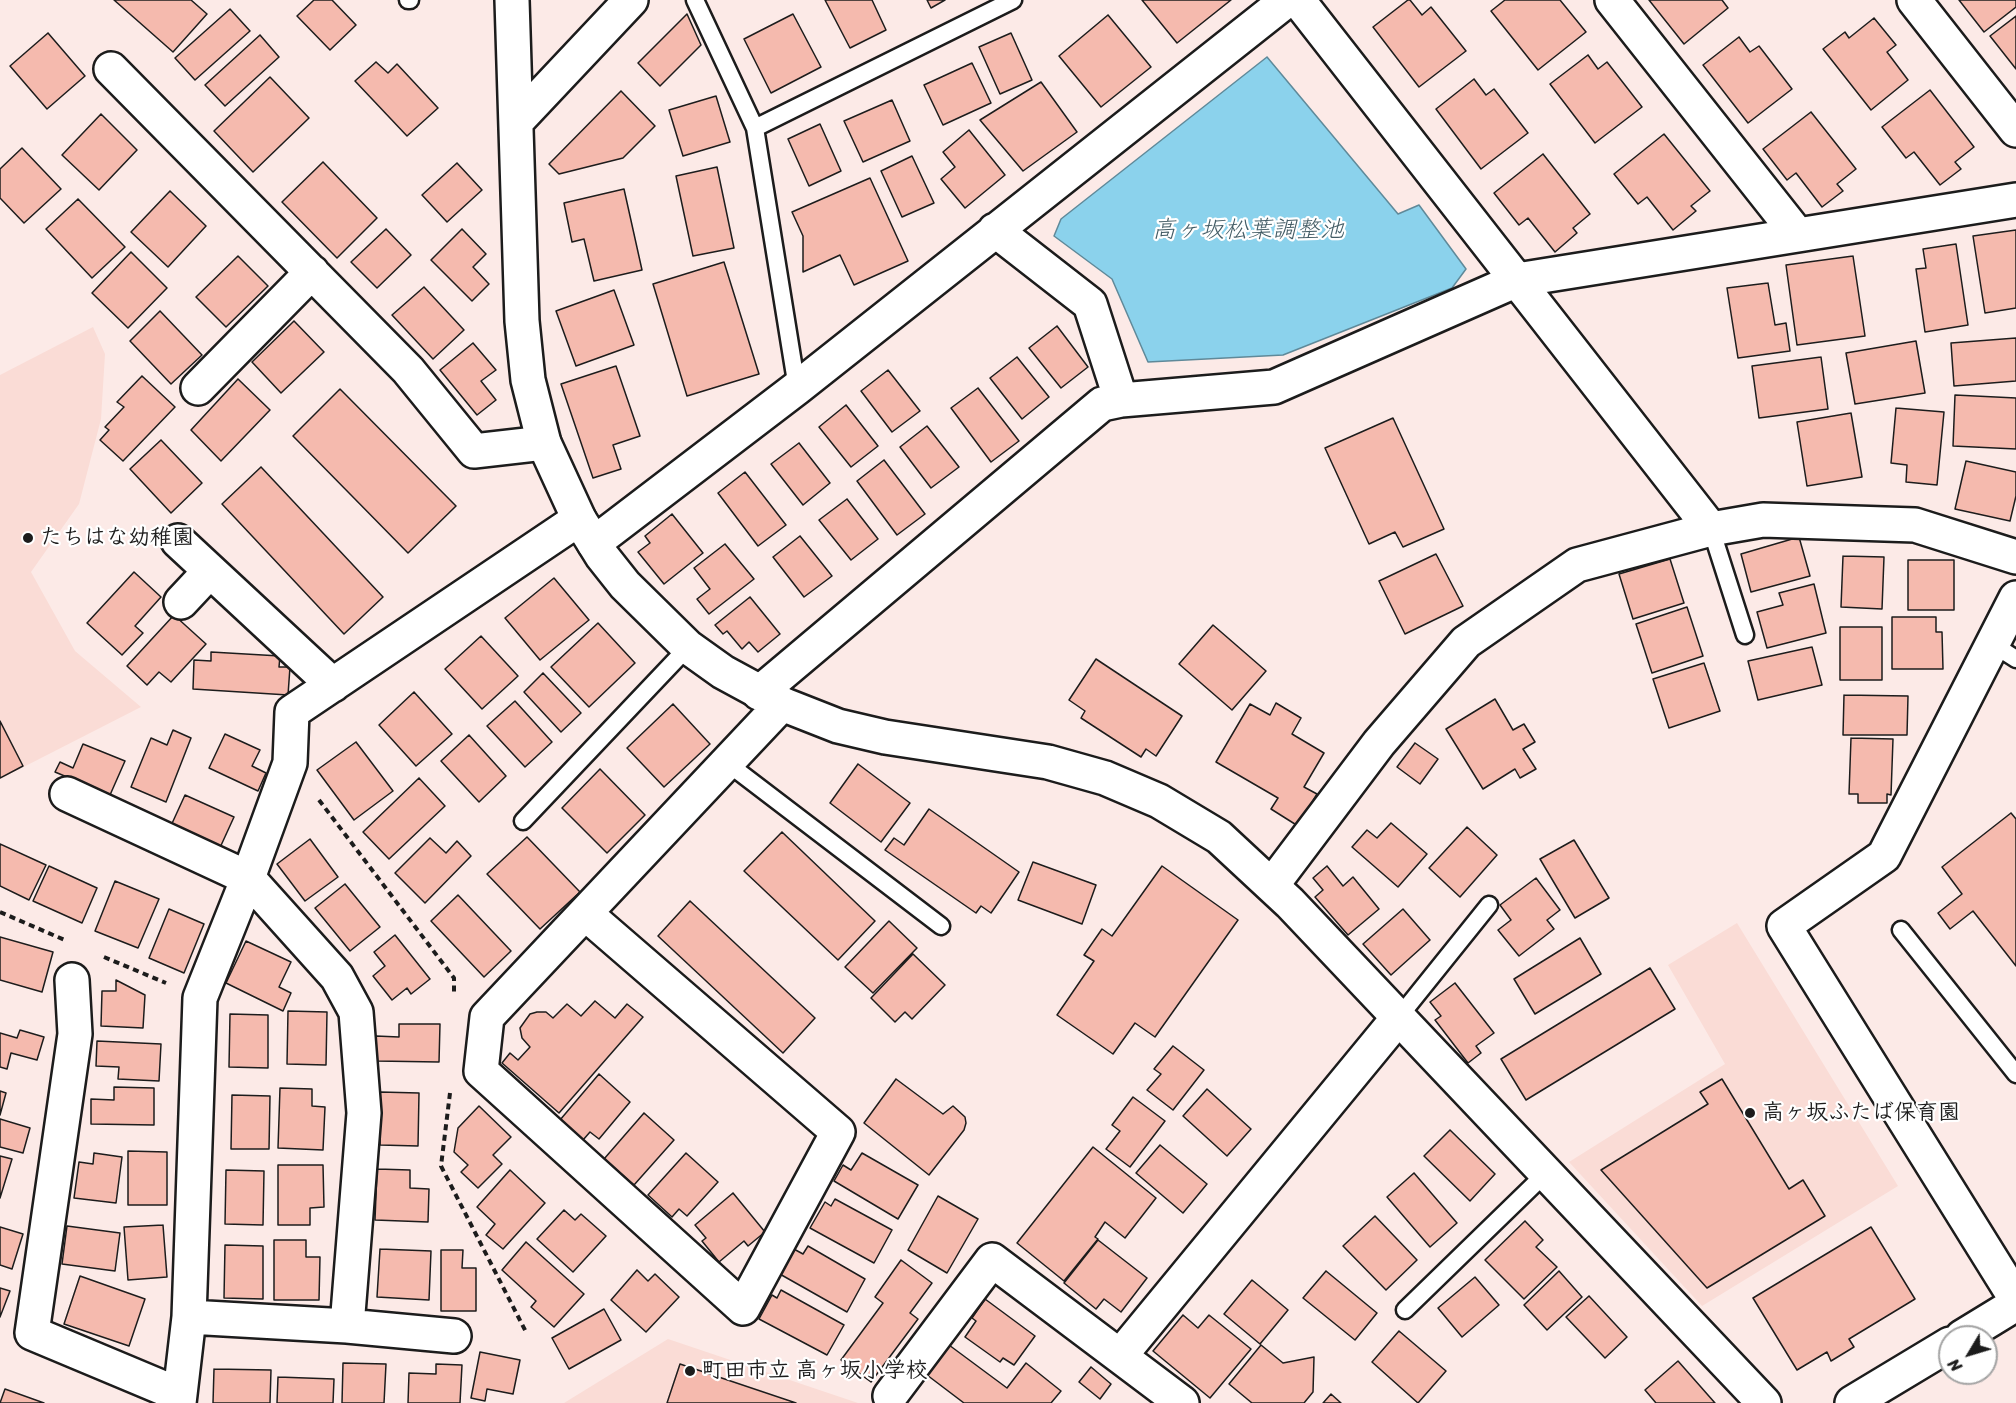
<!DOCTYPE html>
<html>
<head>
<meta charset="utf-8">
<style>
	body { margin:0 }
	#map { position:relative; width:2016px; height:1403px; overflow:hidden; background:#fceae7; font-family:Sriracha,sans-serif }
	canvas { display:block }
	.north { position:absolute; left:1938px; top:1325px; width:60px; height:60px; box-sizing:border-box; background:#fff; border:2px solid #a4a4a4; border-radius:50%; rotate:232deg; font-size:16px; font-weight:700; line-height:24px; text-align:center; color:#1c1c1c }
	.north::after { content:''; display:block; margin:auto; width:21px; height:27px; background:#1c1c1c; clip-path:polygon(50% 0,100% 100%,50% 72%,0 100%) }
</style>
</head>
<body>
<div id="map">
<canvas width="2016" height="1403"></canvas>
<div class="north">N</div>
</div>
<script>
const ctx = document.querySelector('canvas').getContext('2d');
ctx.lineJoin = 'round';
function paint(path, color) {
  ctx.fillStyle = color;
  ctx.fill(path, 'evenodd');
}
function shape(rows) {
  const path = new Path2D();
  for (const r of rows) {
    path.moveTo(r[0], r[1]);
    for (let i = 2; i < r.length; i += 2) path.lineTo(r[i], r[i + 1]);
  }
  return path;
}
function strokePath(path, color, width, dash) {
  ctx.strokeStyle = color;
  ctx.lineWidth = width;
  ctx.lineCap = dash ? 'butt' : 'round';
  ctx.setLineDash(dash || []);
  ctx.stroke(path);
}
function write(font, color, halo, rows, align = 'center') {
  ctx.font = font + ' Sriracha,"Klee One",sans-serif';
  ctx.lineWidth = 4.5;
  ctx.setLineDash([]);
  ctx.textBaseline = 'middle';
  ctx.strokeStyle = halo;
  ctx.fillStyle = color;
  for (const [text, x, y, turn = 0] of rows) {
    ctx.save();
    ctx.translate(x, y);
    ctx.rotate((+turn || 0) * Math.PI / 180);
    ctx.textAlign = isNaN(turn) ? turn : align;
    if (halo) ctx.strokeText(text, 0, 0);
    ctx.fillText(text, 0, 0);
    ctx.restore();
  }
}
const built = shape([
	[93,327,105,354,101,419,79,504,31,572,75,651,141,707,0,779,0,375],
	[1737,923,1898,1186,1702,1306,1569,1162,1725,1064,1668,965],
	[668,1339,858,1403,564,1403]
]);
const water = shape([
	[1267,57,1398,214,1419,205,1466,269,1452,288,1283,355,1148,362,1112,279,1054,236,1061,219,1267,57]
]);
const building = shape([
	[114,0,191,0,207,14,173,52,114,0],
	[314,0,332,0,356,25,330,50,297,16,314,0],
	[825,0,872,0,886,30,850,48,825,0],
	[927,0,945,0,931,8,927,0],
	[1142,0,1231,0,1177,43,1142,0],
	[1408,0,1410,0,1422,15,1431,7,1466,51,1419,87,1373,27,1408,0],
	[1505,0,1560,0,1586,32,1538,70,1491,11,1505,0],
	[1649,0,1722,0,1728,8,1684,44,1649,0],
	[1959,0,2016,0,2016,7,1984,32,1959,0],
	[230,9,250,31,195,80,175,58,230,9],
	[687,14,701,45,660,86,638,63,687,14],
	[793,14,821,67,771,93,744,39,793,14],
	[1108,15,1151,67,1101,107,1059,56,1108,15],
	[2016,16,2016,69,1990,36,2016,16],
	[1874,18,1896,45,1887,52,1908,80,1871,110,1823,49,1845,32,1849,38,1874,18],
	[48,33,85,76,47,109,10,66,48,33],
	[1011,33,1032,80,1000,94,979,47,1011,33],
	[260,35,279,57,225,106,205,85,260,35],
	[1739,37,1750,52,1759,46,1792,89,1748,123,1703,65,1739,37],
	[1588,55,1598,69,1607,62,1642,107,1595,143,1550,84,1588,55],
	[376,62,388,73,397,64,438,108,407,136,355,81,376,62],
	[972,63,991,103,943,125,924,85,972,63],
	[270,77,309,118,253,172,214,131,270,77],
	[1474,79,1486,95,1494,89,1528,133,1481,169,1436,109,1474,79],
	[1041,82,1077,132,1023,171,980,120,1041,82],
	[1930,90,1974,147,1955,162,1961,169,1940,185,1914,152,1906,158,1882,127,1930,90],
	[621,91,655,126,623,158,559,174,549,164,621,91],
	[716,96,730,142,683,156,669,110,716,96],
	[892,100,910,141,863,162,844,121,892,100],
	[1811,112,1856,169,1837,184,1843,191,1822,207,1796,173,1787,180,1763,149,1811,112],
	[101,114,137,150,99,190,62,155,101,114],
	[820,124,841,171,809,186,788,139,820,124],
	[969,130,1005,175,965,208,941,179,955,167,943,152,969,130],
	[1664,134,1710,191,1691,206,1696,211,1673,230,1647,197,1638,204,1614,174,1664,134],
	[22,148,61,189,24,223,0,198,0,169,22,148],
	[1543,154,1590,214,1573,228,1577,233,1555,252,1528,218,1519,225,1494,193,1543,154],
	[912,156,934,203,902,217,881,171,912,156],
	[323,162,377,218,337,258,282,202,323,162],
	[457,163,482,190,447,222,422,195,457,163],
	[717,167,734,248,693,256,676,176,717,167],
	[870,178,908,261,854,285,840,255,803,272,803,236,792,212,870,178],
	[624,189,642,270,594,281,584,239,572,242,564,203,624,189],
	[170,191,206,226,168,267,131,232,170,191],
	[78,199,125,247,92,278,46,229,78,199],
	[386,229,411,255,377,288,351,262,386,229],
	[462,229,486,254,473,267,489,284,472,301,431,260,462,229],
	[2016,230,2016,308,1985,313,1973,236,2016,230],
	[1956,244,1968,325,1925,332,1916,269,1926,268,1923,249,1956,244],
	[131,252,167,288,128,328,92,293,131,252],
	[238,256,268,286,226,327,196,297,238,256],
	[1853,256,1865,336,1797,345,1786,265,1853,256],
	[724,262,759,374,687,396,653,284,724,262],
	[1768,283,1775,325,1786,323,1790,351,1738,358,1727,288,1768,283],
	[424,287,464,330,433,359,392,315,424,287],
	[614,290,634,345,576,366,556,311,614,290],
	[160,311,202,355,171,384,130,341,160,311],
	[294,321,324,352,281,393,252,362,294,321],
	[1057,326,1088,367,1061,388,1029,348,1057,326],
	[2016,338,2016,381,1954,386,1951,343,2016,338],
	[1916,341,1925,393,1855,404,1846,353,1916,341],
	[473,343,496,370,481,381,496,400,477,415,440,370,473,343],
	[1017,357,1049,397,1022,419,990,378,1017,357],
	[1821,357,1828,409,1759,418,1752,366,1821,357],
	[616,366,640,436,613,445,621,469,593,478,561,384,616,366],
	[888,370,920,411,892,432,861,391,888,370],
	[142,376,175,407,123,461,100,440,109,430,105,427,124,407,117,402,142,376],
	[238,379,270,410,221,461,191,430,238,379],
	[978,388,1019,441,991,462,951,408,978,388],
	[340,389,456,506,408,553,293,436,340,389],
	[1955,395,2016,398,2016,449,1953,446,1955,395],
	[846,405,878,446,851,467,819,427,846,405],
	[1896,408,1944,412,1937,485,1906,482,1907,465,1891,463,1896,408],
	[1851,413,1862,477,1807,486,1797,422,1851,413],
	[1393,418,1444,529,1403,547,1395,532,1369,544,1325,448,1393,418],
	[927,426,959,467,931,488,900,447,927,426],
	[161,440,202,483,171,513,130,469,161,440],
	[799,443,830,483,803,505,771,464,799,443],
	[884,460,925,514,897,535,857,481,884,460],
	[1966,461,2016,472,2016,496,2010,521,1955,509,1966,461],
	[261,467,383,597,344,634,222,504,261,467],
	[745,472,786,525,758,546,718,493,745,472],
	[847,499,878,539,851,560,819,520,847,499],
	[672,514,703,553,664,584,638,552,650,543,645,536,672,514],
	[800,536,832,576,804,597,773,557,800,536],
	[1799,537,1810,576,1751,592,1741,554,1799,537],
	[725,544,754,579,709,614,697,599,710,589,694,568,725,544],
	[1436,554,1463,606,1405,634,1379,581,1436,554],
	[1843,556,1884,557,1882,609,1841,607,1843,556],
	[1670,559,1684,603,1633,619,1619,574,1670,559],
	[1908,560,1954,560,1954,610,1908,610,1908,560],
	[134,572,161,597,135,626,143,633,122,655,87,623,134,572],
	[554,578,589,620,540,660,505,618,554,578],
	[1814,584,1826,633,1767,648,1757,612,1783,605,1779,593,1814,584],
	[750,597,780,634,758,652,749,642,742,649,727,631,723,634,715,625,750,597],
	[1687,607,1703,656,1652,673,1636,624,1687,607],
	[174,615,206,644,171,682,159,672,147,685,127,666,174,615],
	[1892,617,1936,617,1936,632,1942,632,1943,669,1892,669,1892,617],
	[598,623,635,663,589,707,551,667,598,623],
	[1213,625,1266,671,1232,710,1179,664,1213,625],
	[1840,627,1882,627,1882,680,1840,680,1840,627],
	[481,636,518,676,482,709,445,669,481,636],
	[1812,647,1822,685,1758,700,1748,661,1812,647],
	[211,652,280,656,279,667,290,667,288,695,193,689,194,660,211,661,211,652],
	[1096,659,1182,716,1156,756,1146,749,1141,757,1081,718,1085,711,1069,700,1096,659],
	[1704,663,1720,711,1669,728,1653,679,1704,663],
	[543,673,581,713,561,732,524,692,543,673],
	[414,692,452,734,416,766,379,725,414,692],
	[1844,695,1908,696,1907,735,1843,735,1844,695],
	[1495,699,1513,730,1524,724,1535,742,1523,749,1536,769,1520,778,1515,769,1483,789,1446,729,1495,699],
	[515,701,552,742,525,767,487,726,515,701],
	[1276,703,1301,718,1292,734,1324,753,1304,787,1317,794,1298,826,1271,809,1278,798,1216,762,1250,704,1270,715,1276,703],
	[673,704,710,744,664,787,627,748,673,704],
	[0,721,23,766,0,778,0,721],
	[173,730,191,738,166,802,131,787,151,738,167,745,173,730],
	[225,734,260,750,252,766,266,773,258,791,209,768,225,734],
	[469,735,506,776,479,802,441,761,469,735],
	[1851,738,1893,739,1891,795,1887,794,1887,803,1858,803,1858,794,1849,794,1851,738],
	[356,742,393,791,354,820,317,770,356,742],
	[1415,743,1438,759,1420,784,1397,767,1415,743],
	[83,744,125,761,110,795,55,772,60,762,73,768,83,744],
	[858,764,910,803,881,842,830,803,858,764],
	[600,769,645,815,607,853,562,808,600,769],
	[419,778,445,806,389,859,363,832,419,778],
	[185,795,234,817,218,852,169,830,185,795],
	[929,809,1019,872,991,913,981,906,976,913,885,850,894,838,904,845,929,809],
	[2011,813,2016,819,2016,966,1973,911,1950,929,1938,913,1962,894,1942,867,2011,813],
	[1391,823,1427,854,1398,887,1352,847,1367,830,1377,838,1391,823],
	[1467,827,1497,855,1460,897,1429,868,1467,827],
	[782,832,875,921,838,960,744,871,782,832],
	[527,837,580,892,540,929,487,874,527,837],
	[430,838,446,853,457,841,471,856,425,903,395,873,430,838],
	[310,839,338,877,305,901,277,864,310,839],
	[1574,840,1609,898,1575,918,1540,859,1574,840],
	[0,844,46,865,29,900,0,886,0,844],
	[1033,862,1096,885,1082,924,1018,900,1033,862],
	[49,866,97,888,82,923,33,901,49,866],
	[1162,866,1238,920,1155,1037,1135,1023,1113,1054,1057,1015,1094,961,1084,955,1102,929,1112,936,1162,866],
	[1327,866,1343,886,1353,877,1379,909,1348,935,1315,897,1323,890,1313,878,1327,866],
	[1536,878,1560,910,1547,920,1554,929,1519,956,1498,930,1511,920,1500,905,1536,878],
	[115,881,159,899,138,948,95,931,115,881],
	[345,884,380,927,350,951,315,908,345,884],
	[458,895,511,951,484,977,431,921,458,895],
	[690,901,815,1018,783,1053,658,936,690,901],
	[169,909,204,924,184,973,149,958,169,909],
	[1403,909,1430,940,1391,975,1363,944,1403,909],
	[889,921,917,948,873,993,845,967,889,921],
	[395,935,430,979,411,994,407,988,392,1000,373,976,385,966,374,952,395,935],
	[0,937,53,952,42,992,0,980,0,937],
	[1580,938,1601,974,1535,1014,1514,979,1580,938],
	[246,941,291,962,279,987,291,993,283,1011,226,983,246,941],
	[913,954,945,985,912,1019,905,1012,895,1022,871,998,913,954],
	[1650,968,1675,1009,1526,1100,1501,1059,1650,968],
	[116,980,145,995,143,1028,101,1026,102,991,116,991,116,980],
	[1455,983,1494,1033,1476,1046,1481,1053,1468,1063,1435,1020,1441,1016,1430,1002,1455,983],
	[595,1001,615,1018,627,1004,643,1017,559,1113,502,1063,510,1053,518,1060,530,1047,522,1038,520,1028,530,1014,537,1012,546,1012,553,1018,567,1004,581,1016,595,1001],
	[288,1011,327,1012,326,1065,287,1064,288,1011],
	[230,1014,268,1015,268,1068,229,1067,230,1014],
	[399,1024,440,1024,439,1062,376,1061,376,1036,399,1037,399,1024],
	[20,1030,44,1037,37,1060,11,1053,7,1069,0,1067,0,1033,17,1038,20,1030],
	[97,1041,161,1044,159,1081,118,1079,119,1067,96,1066,97,1041],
	[1173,1046,1204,1070,1173,1110,1147,1090,1161,1074,1154,1069,1173,1046],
	[599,1074,630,1102,599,1139,590,1132,583,1140,560,1120,599,1074],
	[896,1079,943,1114,953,1106,965,1117,966,1123,964,1130,929,1175,864,1123,896,1079],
	[1722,1079,1789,1189,1803,1180,1825,1216,1707,1288,1601,1170,1708,1104,1700,1092,1722,1079],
	[114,1087,154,1088,154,1125,91,1124,91,1099,114,1100,114,1087],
	[280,1088,312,1089,312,1106,325,1107,323,1150,278,1148,280,1088],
	[1207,1089,1251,1129,1227,1156,1183,1116,1207,1089],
	[0,1091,6,1093,0,1115,0,1091],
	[380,1092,419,1093,418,1146,380,1145,380,1092],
	[232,1095,270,1096,269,1149,231,1149,232,1095],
	[1133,1097,1165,1121,1130,1167,1106,1149,1120,1131,1112,1125,1133,1097],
	[479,1106,511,1137,493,1155,502,1164,478,1188,461,1172,468,1165,454,1152,458,1128,479,1106],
	[644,1113,674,1140,634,1185,604,1159,644,1113],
	[0,1119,30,1128,23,1153,0,1147,0,1119],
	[1450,1130,1495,1174,1470,1201,1424,1156,1450,1130],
	[1160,1145,1207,1184,1183,1213,1136,1173,1160,1145],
	[1093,1147,1156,1198,1125,1238,1105,1222,1095,1237,1098,1239,1064,1281,1017,1243,1093,1147],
	[128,1151,167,1152,167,1205,128,1205,128,1151],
	[94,1153,122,1157,116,1203,74,1198,79,1162,93,1164,94,1153],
	[686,1153,718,1182,687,1216,679,1209,672,1217,648,1195,686,1153],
	[862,1153,918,1185,898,1219,834,1181,843,1165,851,1170,862,1153],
	[0,1156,12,1159,0,1198,0,1156],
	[278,1165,323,1165,324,1207,310,1208,310,1225,278,1225,278,1165],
	[377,1169,410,1170,410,1188,429,1189,428,1222,375,1220,377,1169],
	[226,1170,264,1171,263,1225,225,1224,226,1170],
	[510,1170,545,1203,503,1249,486,1235,495,1224,477,1207,510,1170],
	[1414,1173,1457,1223,1430,1247,1387,1197,1414,1173],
	[733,1193,765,1232,748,1246,744,1241,719,1262,702,1241,706,1238,695,1225,733,1193],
	[938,1196,978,1219,947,1273,908,1250,938,1196],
	[835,1199,892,1230,874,1263,810,1228,825,1202,831,1206,835,1199],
	[564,1210,575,1220,581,1214,606,1236,573,1272,537,1239,564,1210],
	[1375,1216,1417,1260,1386,1290,1343,1246,1375,1216],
	[1525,1221,1543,1240,1536,1247,1557,1267,1524,1299,1485,1260,1525,1221],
	[163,1225,167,1277,128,1280,124,1227,163,1225],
	[67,1226,120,1233,115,1271,62,1264,67,1226],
	[0,1227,23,1234,12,1269,0,1265,0,1227],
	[1871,1227,1915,1299,1849,1339,1854,1347,1831,1361,1827,1352,1797,1370,1753,1298,1871,1227],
	[274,1240,306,1240,306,1257,320,1257,319,1300,274,1300,274,1240],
	[1098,1240,1147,1278,1121,1312,1104,1299,1096,1309,1064,1283,1098,1240],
	[526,1242,584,1294,554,1327,531,1307,536,1301,502,1270,526,1242],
	[225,1245,263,1246,263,1299,224,1298,225,1245],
	[808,1246,865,1279,847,1312,778,1273,792,1248,803,1254,808,1246],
	[380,1249,431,1251,429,1300,377,1297,380,1249],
	[441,1250,463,1250,462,1268,476,1268,476,1311,441,1311,441,1250],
	[901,1260,932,1283,910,1313,918,1319,871,1382,841,1360,883,1303,875,1297,901,1260],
	[637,1270,648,1281,655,1274,679,1297,646,1332,611,1300,637,1270],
	[1326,1271,1377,1313,1355,1340,1303,1298,1326,1271],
	[1559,1271,1582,1297,1547,1330,1524,1305,1559,1271],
	[80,1276,145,1299,129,1346,64,1324,80,1276],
	[1475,1277,1499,1305,1462,1337,1438,1308,1475,1277],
	[1252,1280,1288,1310,1260,1344,1224,1314,1252,1280],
	[0,1288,10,1291,0,1317,0,1288],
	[781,1290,844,1325,827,1355,759,1319,772,1295,777,1298,781,1290],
	[1589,1296,1627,1337,1605,1358,1566,1317,1589,1296],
	[985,1299,1035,1336,1014,1365,1003,1358,1000,1362,965,1337,976,1321,972,1318,985,1299],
	[604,1309,621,1340,569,1369,552,1338,604,1309],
	[1183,1315,1198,1328,1209,1315,1251,1349,1210,1398,1153,1351,1183,1315],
	[1399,1331,1446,1371,1418,1403,1372,1362,1399,1331],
	[949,1345,1007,1388,1026,1363,1061,1391,1051,1403,964,1403,927,1375,949,1345],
	[1261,1345,1283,1363,1314,1357,1313,1392,1304,1403,1252,1403,1229,1384,1261,1345],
	[480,1352,520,1360,513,1394,487,1389,485,1401,471,1398,480,1352],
	[1678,1361,1715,1403,1656,1403,1645,1390,1678,1361],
	[343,1363,386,1364,384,1403,342,1403,343,1363],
	[436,1364,462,1365,460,1403,408,1403,409,1373,436,1374,436,1364],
	[680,1364,796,1403,667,1403,680,1364],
	[1091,1367,1111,1384,1100,1399,1079,1382,1091,1367],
	[214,1369,271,1370,270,1403,213,1403,214,1369],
	[278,1377,334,1379,333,1403,277,1403,278,1377],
	[5,1389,44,1403,0,1403,5,1389],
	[1331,1394,1341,1403,1323,1403,1331,1394]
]);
const path = shape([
	[319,800,454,978,454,996],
	[0,912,67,941],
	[104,957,166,983],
	[450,1093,441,1166,526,1332]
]);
const service = shape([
	[408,0,410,0],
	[695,0,755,128,797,388],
	[755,128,1013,0],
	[1711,529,1745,635],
	[1991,643,2016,659],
	[726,762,941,926],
	[523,821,688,647],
	[1901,930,2016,1074],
	[1399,1017,1489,905],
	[1405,1310,1546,1173]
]);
const minor = shape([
	[1298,0,1711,529],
	[1612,0,1797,234],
	[1914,0,2016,130],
	[111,69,408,370,474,451,544,443],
	[995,230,1090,304,1121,400],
	[198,388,312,272],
	[178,541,333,685],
	[594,543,797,388,1287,0],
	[181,602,210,571],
	[759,693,1102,404,1121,400,1274,387,1517,280,2016,200],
	[67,794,248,878,337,977,356,1012,364,1113,347,1326,189,1317],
	[1272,885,1379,743,1466,642,1577,565,1711,529,1763,520,1915,525,2016,557],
	[586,914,838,1132,743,1308,481,1071,487,1017,782,704],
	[72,980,75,1034,32,1333,180,1395],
	[347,1326,454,1336],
	[1120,1356,1399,1017],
	[890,1396,992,1260,1182,1403],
	[179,1403,189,1317,200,998,248,878,290,763,292,712,579,519]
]);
const tertiary = shape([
	[512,0,522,321,528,380,544,443,579,519,602,556,625,585,688,647,723,672,782,704,838,726,885,737,1048,762,1105,778,1159,801,1219,837,1290,903,1764,1403],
	[517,121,631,0],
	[2016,598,1884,856,1784,926,2016,1299],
	[1962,1337,2016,1304],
	[1852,1403,1950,1344]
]);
const markers = [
	[28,538,6,"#1c1c1c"],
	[1750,1113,6,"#1c1c1c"],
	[690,1371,6,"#1c1c1c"]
];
const poiNames = [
	["たちはな幼稚園",40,538],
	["高ヶ坂ふたば保育園",1762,1113],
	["町田市立 高ヶ坂小学校",702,1371]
];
const waterNames = [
	["高ヶ坂松葉調整池",1248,231]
];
paint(built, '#fadcd6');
paint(water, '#8bd2ec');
strokePath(water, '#5f8999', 1.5);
paint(building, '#f5baae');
strokePath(building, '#1c1c1c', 1.5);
strokePath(service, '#1c1c1c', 21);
strokePath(minor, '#1c1c1c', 38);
strokePath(tertiary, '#1c1c1c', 38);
strokePath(path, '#1c1c1c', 4, [6, 4.5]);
strokePath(service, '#fff', 16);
strokePath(minor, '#fff', 33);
strokePath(tertiary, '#fff', 33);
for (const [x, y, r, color] of markers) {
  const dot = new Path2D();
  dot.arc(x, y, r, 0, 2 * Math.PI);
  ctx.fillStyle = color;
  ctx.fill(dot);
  strokePath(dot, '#fff', 2);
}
write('bold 22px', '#1c1c1c', '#fff', poiNames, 'left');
write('italic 24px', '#435c65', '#fff', waterNames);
</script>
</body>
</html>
